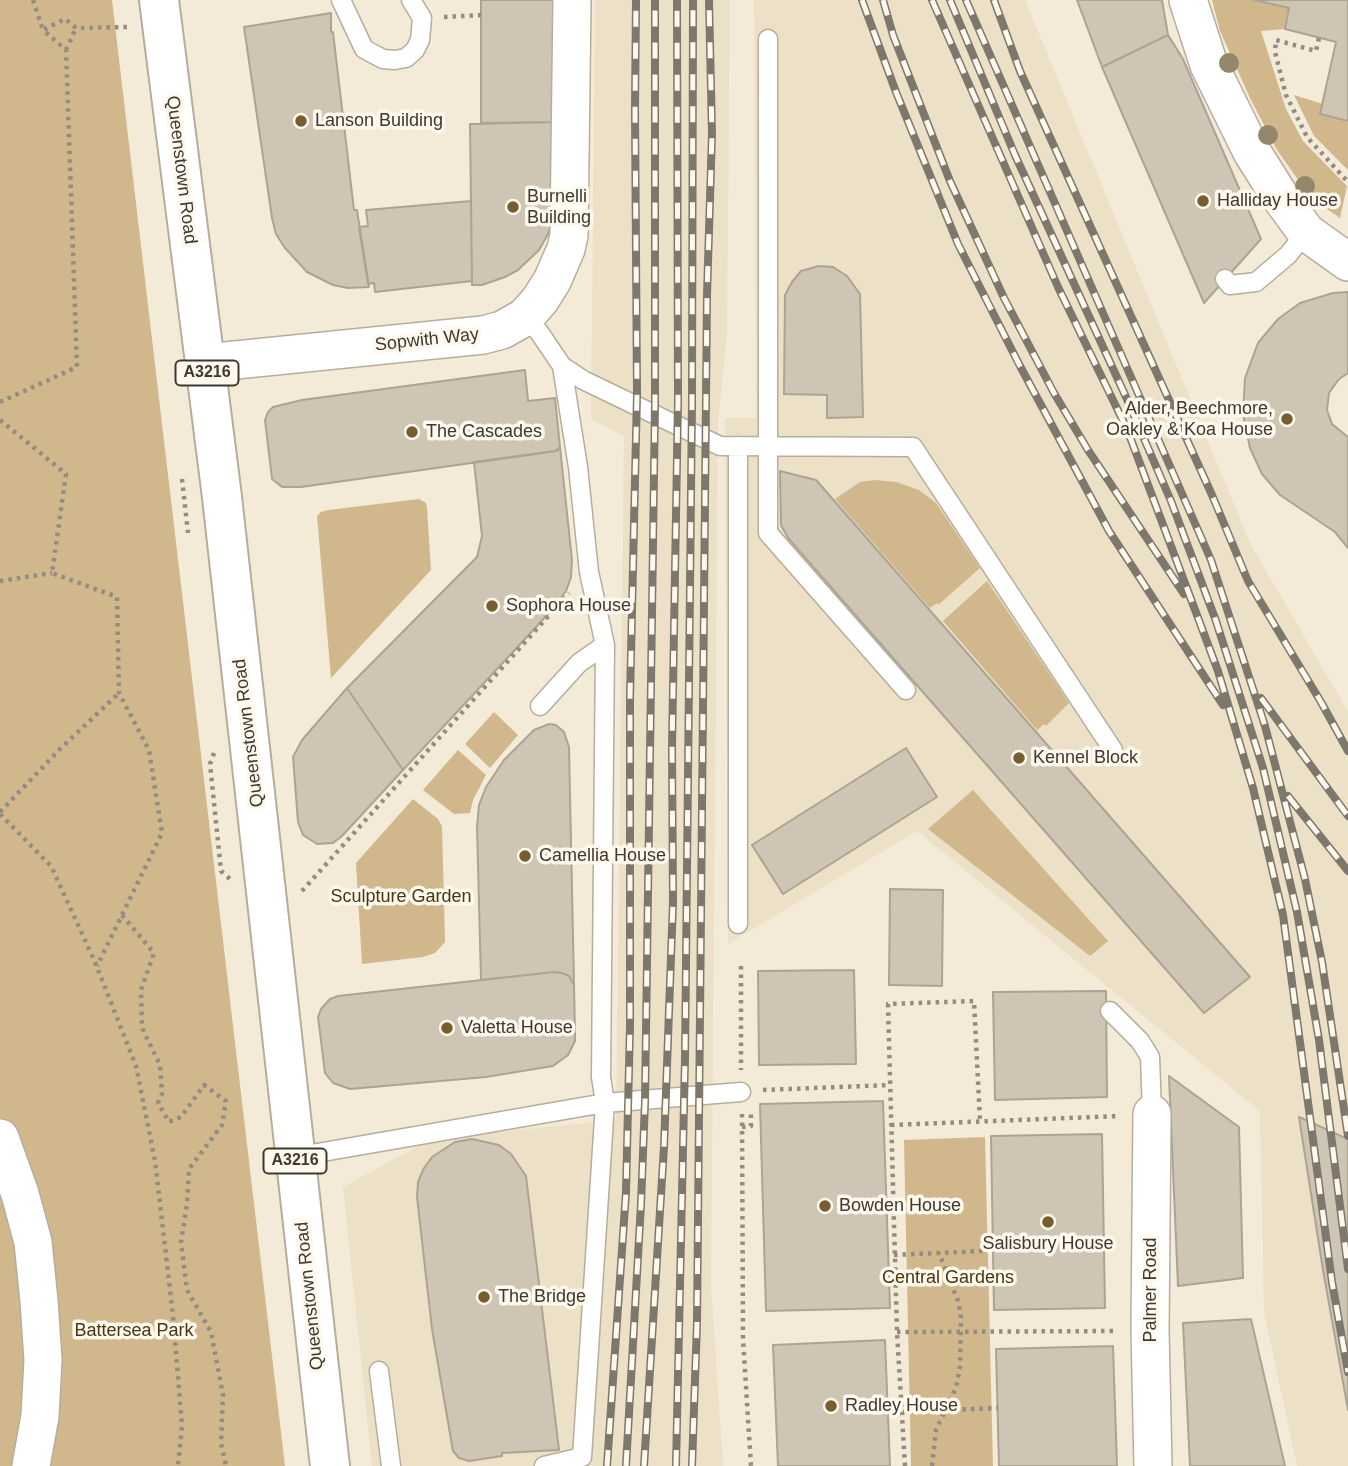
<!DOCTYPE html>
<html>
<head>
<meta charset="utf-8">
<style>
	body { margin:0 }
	canvas { display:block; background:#f4ead8 }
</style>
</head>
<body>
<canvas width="1348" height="1466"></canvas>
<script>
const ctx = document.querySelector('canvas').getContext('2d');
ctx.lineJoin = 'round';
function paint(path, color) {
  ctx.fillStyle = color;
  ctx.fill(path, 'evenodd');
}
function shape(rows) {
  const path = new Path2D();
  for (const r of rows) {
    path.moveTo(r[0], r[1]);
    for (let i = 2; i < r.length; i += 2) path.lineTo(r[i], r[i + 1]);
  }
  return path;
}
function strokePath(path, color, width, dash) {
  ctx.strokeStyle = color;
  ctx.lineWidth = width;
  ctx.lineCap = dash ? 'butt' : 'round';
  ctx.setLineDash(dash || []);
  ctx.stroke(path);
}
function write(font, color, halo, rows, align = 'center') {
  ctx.font = font + ' Arial,sans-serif';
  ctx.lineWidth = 7;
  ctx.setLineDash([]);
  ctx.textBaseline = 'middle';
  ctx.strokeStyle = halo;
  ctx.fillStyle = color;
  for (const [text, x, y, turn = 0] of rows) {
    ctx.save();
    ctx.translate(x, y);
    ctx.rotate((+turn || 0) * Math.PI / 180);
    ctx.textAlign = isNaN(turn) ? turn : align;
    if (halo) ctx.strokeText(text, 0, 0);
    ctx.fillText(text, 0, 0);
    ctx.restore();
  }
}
const built = shape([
	[595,0,730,0,727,332,718,424,711,1285,723,1466,372,1466,343,1187,431,1139,616,1120,624,436,591,419],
	[754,0,1025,0,1250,543,1348,712,1348,1466,1297,1466,1264,1312,1260,1111,917,831,728,944,725,418,756,418]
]);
const green = shape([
	[0,0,112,0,285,1466,0,1466],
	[1212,0,1254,0,1289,8,1285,29,1261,31,1286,109,1303,141,1347,186,1340,218,1311,198,1277,150,1250,98,1220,31],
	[1294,95,1323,104,1321,114,1348,121,1348,170,1314,136],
	[874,480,896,482,919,490,936,503,980,568,938,605,937,603,930,608,835,499,860,482],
	[419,499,426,503,427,508,431,570,331,678,317,516,321,512,328,510],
	[987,581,1069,703,1046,726,1044,724,1037,730,943,621],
	[494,712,518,735,490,768,465,744],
	[458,750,486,775,473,800,470,813,454,814,423,790],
	[973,790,1108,941,1090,956,928,829],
	[413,799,438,819,442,826,445,942,435,953,423,957,362,964,356,863],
	[985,1137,993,1466,911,1466,904,1140]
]);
const building = shape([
	[481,0,560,0,557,122,481,123,481,0],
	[1077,0,1162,0,1168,35,1102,67,1077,0],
	[1254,0,1348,0,1348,121,1320,114,1336,42,1285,29,1289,8,1254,0],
	[331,13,331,32,333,32,354,210,357,210,369,287,348,288,333,285,307,272,285,248,276,234,272,218,244,27,331,13],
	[1168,35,1183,59,1261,239,1204,303,1102,67,1168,35],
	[557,122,555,213,548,234,539,250,518,270,505,277,482,285,472,285,470,124,557,122],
	[471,201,472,281,375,292,374,283,368,284,359,227,368,226,366,210,471,201],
	[819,266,833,267,847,276,860,294,863,417,827,418,827,395,784,394,785,295,792,282,801,271,819,266],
	[1348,292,1348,373,1339,379,1329,393,1327,410,1332,424,1348,437,1348,548,1335,532,1280,495,1262,474,1250,448,1243,414,1245,378,1258,343,1278,319,1300,303,1333,293,1348,292],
	[525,370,528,401,555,398,560,447,557,451,301,487,282,487,272,479,265,420,268,412,273,407,302,400,525,370],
	[560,447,572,560,571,577,566,591,551,611,403,770,347,688,477,557,482,536,474,462,555,451,560,447],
	[780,471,816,480,1250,977,1204,1013,788,538,781,525,780,471],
	[347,688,403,770,342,836,333,843,317,844,303,835,298,822,293,757,302,740,347,688],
	[549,724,556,725,564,732,569,747,574,985,569,976,562,973,554,972,481,980,477,827,479,805,486,787,504,760,534,730,549,724],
	[906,748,937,797,783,894,752,845,906,748],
	[890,889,943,890,942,986,889,985,890,889],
	[854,970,856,1064,759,1065,758,971,854,970],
	[554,972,562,973,569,976,574,985,575,1034,575,1041,568,1055,553,1066,486,1077,350,1089,333,1083,325,1073,318,1017,321,1009,330,999,338,996,554,972],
	[1106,991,1107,1097,995,1100,993,992,1106,991],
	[1169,1076,1239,1127,1243,1278,1178,1286,1169,1076],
	[883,1101,890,1308,766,1311,760,1104,883,1101],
	[1299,1117,1348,1139,1348,1410,1323,1270,1299,1117],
	[1102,1134,1105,1308,994,1310,991,1136,1102,1134],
	[472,1139,499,1145,511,1154,526,1176,559,1450,502,1453,502,1456,469,1461,459,1458,453,1451,432,1329,417,1197,418,1182,424,1168,432,1157,455,1142,472,1139],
	[1251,1319,1285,1466,1190,1466,1183,1323,1251,1319],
	[885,1340,890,1466,778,1466,773,1345,885,1340],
	[1113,1346,1117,1466,999,1466,996,1349,1113,1346]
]);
const path = shape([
	[33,0,43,30],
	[444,17,481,15],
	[1319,38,1316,51,1276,40,1275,52,1286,95,1307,137,1348,182],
	[66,50,76,28],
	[0,402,77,367,66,50,43,30,65,19,76,28,128,27],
	[0,420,66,474,52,573,117,597,119,693,149,750,162,833,97,966],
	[182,479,188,533],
	[0,581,52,573],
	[214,753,210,764,221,871,230,879],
	[0,812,60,749,119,693],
	[0,814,51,866,95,962,136,1066,155,1161,173,1315,182,1426,178,1466],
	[302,891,569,593],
	[122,915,154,953,141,990,142,1028,160,1065,162,1094,158,1103,169,1122,181,1117,204,1085,226,1101,222,1125,189,1169,187,1204,181,1242,187,1290,211,1332,223,1395,221,1443,226,1466],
	[741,966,741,1070],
	[763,1090,890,1085],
	[742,1114,743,1339,751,1466],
	[891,1125,1120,1116],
	[742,1127,751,1126,751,1112],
	[894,1255,982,1251],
	[897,1332,1116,1331],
	[903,1412,998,1408],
	[905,1466,897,1332,888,1004,974,1001,980,1121],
	[932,1466,936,1430,956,1388,960,1367,961,1317,958,1301,939,1253]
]);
const lane = shape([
	[341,0,364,49,383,59,395,60,406,58,415,50,420,40,422,18,411,0],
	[768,39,768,533,906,690],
	[1225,279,1230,285,1256,282,1288,255,1306,232],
	[525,317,539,332,562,366,578,467,589,572,605,645,601,1077,605,1103,582,1457,544,1466],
	[562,366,583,380,720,446,913,447,1113,750],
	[738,446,738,924],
	[540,706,579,663,605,645],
	[1110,1011,1140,1041,1150,1057,1152,1114],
	[294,1157,605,1103,741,1092],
	[379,1371,391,1466]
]);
const street = shape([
	[1188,0,1209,65,1252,152,1279,195,1306,232,1348,262],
	[206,363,483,335,502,330,525,317,540,300,552,281,566,249,569,235,572,0],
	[1152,1114,1150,1330,1153,1466],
	[0,1138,20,1194,33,1242,39,1301,43,1360,40,1416,31,1466]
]);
const primary = shape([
	[159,0,222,497,330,1466]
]);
const rail = shape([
	[862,0,896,92,958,244,1020,366,1109,531,1223,705],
	[883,0,893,35,950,181,1004,298,1054,393,1088,450,1184,594],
	[932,0,1058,287,1127,429,1218,671,1253,788,1283,915,1332,1282,1348,1372],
	[950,0,1015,155,1126,397,1171,501,1216,621,1263,768,1297,912,1319,1040,1348,1269],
	[966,0,1211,560,1265,726,1305,879,1322,962,1348,1136],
	[994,0,1020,71,1212,495,1248,581,1321,702,1348,751],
	[1261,698,1348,816],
	[1288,796,1348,871],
	[607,1466,626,1192,630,1025,630,697,637,394,635,110,636,0],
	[626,1466,641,1204,645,1102,655,403,655,0],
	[644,1466,664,1147,673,902,672,747,678,400,677,0],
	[676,1466,685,1058,692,400,693,0],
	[692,1466,697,1323,707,295,712,134,709,0]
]);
const trees = [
	[1229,63],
	[1268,135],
	[1305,186]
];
const markers = [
	[301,121,7,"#765e2e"],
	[1203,201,7,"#765e2e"],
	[513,207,7,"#765e2e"],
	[1287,419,7,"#765e2e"],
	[412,432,7,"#765e2e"],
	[492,606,7,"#765e2e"],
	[1019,758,7,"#765e2e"],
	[525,856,7,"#765e2e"],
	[447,1028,7,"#765e2e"],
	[825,1206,7,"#765e2e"],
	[1048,1222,7,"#765e2e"],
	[484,1297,7,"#765e2e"],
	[831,1406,7,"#765e2e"]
];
const shields = [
	[207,373,63],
	[295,1161,63]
];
const shieldNames = [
	["A3216",207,373],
	["A3216",295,1161]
];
const poiNames = [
	["Lanson Building",315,121],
	["Burnelli",527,197],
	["Building",527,218],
	["Halliday House",1217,201],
	["Alder, Beechmore,",1273,409,"right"],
	["Oakley & Koa House",1273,430,"right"],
	["The Cascades",426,432],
	["Sophora House",506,606],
	["Kennel Block",1033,758],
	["Camellia House",539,856],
	["Valetta House",461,1028],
	["Bowden House",839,1206],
	["Salisbury House",1048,1244,"center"],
	["The Bridge",498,1297],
	["Radley House",845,1406]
];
const streetNames = [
	["Queenstown Road",181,170,83],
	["Sopwith Way",427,340,-6],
	["Queenstown Road",249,733,-97],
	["Palmer Road",1151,1290,-90],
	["Queenstown Road",310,1296,-96]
];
const parkNames = [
	["Sculpture Garden",401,897],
	["Central Gardens",948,1278],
	["Battersea Park",134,1331]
];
paint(built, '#ece0c7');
paint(green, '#d0b88c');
paint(building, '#cfc5b4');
strokePath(building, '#ada392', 2);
strokePath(lane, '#b7ad9c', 21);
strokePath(street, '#b7ad9c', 40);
strokePath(primary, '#b7ad9c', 42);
strokePath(path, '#938c80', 4.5, [3.5, 5]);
strokePath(lane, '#fff', 18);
strokePath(street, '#fff', 37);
strokePath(primary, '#fff', 38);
strokePath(rail, '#7d776c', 8);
strokePath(rail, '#fef8ed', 5, [16]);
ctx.fillStyle = '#95876b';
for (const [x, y] of trees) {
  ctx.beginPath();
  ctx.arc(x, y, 10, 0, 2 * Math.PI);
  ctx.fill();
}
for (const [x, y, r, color] of markers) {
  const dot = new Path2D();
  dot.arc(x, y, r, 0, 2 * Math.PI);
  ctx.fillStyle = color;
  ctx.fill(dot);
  strokePath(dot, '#fef8ed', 2.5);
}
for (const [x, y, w] of shields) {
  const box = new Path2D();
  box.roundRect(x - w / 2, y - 12.5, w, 25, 5);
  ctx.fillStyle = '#fef8ed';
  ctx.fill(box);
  strokePath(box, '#3d3932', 2);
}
write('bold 16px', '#3d3932', null, shieldNames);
write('18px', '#3d3932', '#fef8ed', poiNames, 'left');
write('18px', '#3d3932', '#fef8ed', streetNames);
write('18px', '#483612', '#fef8ed', parkNames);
</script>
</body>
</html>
